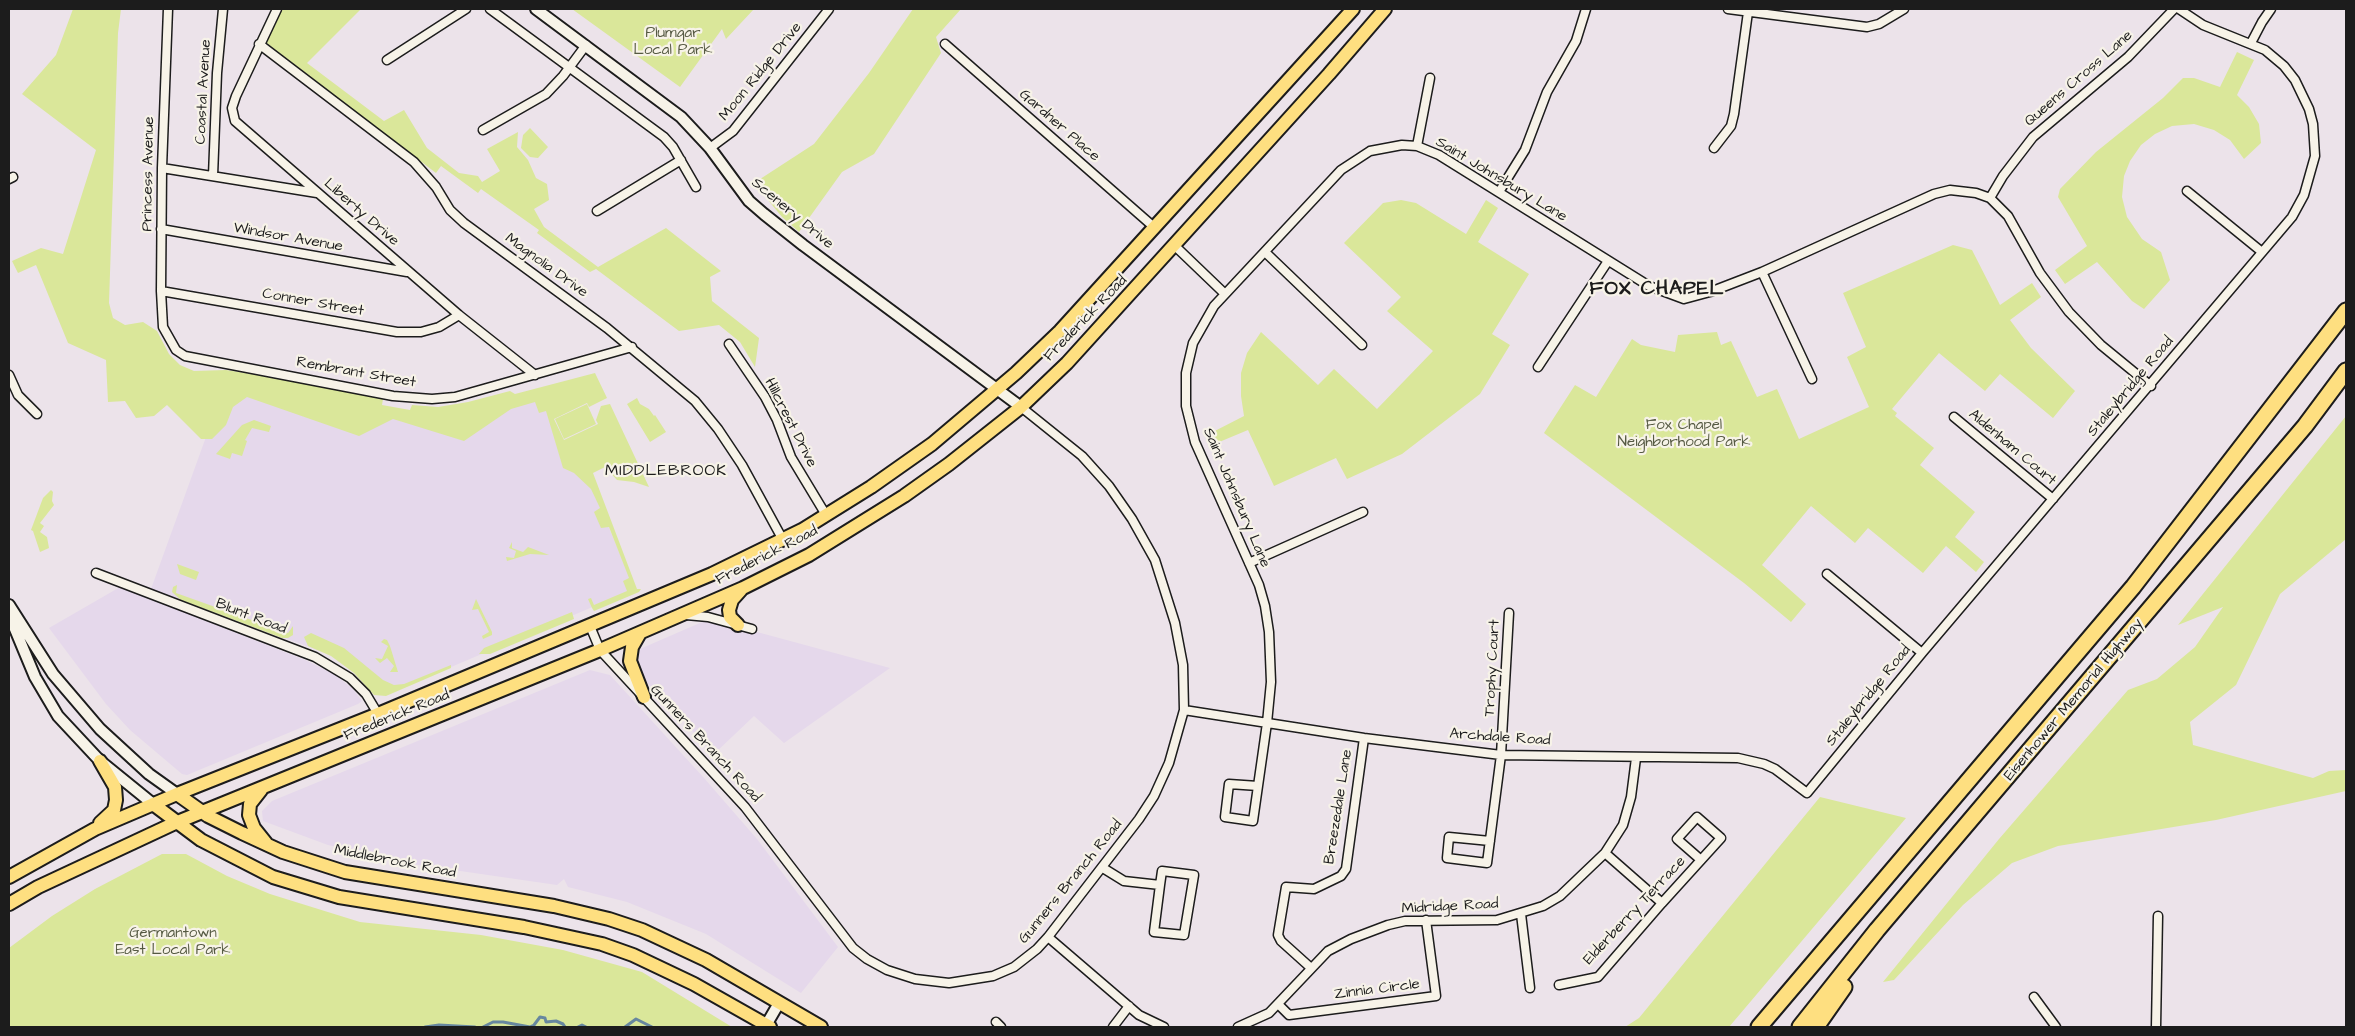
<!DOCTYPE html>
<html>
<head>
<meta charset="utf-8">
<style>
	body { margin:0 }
	#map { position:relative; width:2355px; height:1036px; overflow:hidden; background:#ece3ea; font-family:"Architects Daughter",sans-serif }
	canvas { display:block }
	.frame { position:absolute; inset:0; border:10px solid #1c1c1c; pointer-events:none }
</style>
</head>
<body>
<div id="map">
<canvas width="2355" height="1036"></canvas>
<div class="frame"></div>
</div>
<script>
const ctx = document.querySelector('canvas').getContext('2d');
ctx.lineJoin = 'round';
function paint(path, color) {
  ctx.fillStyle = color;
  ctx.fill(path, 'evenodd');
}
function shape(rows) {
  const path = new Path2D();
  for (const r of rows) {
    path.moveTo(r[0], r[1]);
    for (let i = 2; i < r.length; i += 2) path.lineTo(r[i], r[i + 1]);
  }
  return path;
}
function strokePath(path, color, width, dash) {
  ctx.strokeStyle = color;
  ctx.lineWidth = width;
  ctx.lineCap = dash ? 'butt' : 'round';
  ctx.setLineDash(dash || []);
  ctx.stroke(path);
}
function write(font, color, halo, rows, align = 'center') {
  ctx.font = font + ' "Architects Daughter",sans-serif';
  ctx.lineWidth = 4.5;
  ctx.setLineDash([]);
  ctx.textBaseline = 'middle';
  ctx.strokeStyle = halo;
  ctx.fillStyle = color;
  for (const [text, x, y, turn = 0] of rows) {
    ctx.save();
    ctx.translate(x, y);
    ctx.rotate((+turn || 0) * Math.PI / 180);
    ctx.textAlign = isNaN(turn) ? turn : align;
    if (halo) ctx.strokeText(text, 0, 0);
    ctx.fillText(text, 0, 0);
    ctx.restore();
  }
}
const built = shape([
	[227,379,449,425,542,395,562,463,584,469,635,589,385,695,331,655,151,589],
	[120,587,305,660,334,674,353,689,362,701,358,704,187,775,182,774,130,730,106,704,49,628],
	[709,619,890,668,784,743,754,716,714,754,638,673,635,665,640,649],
	[590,670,610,675,704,778,757,839,838,947,801,993,706,934,627,902,568,887,564,879,557,885,405,863,328,845,263,821,262,811,272,801]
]);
const green = shape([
	[73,9,121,9,118,33,109,303,113,318,125,325,143,322,157,331,169,354,180,365,194,371,226,370,265,376,383,399,382,405,410,410,412,405,438,407,468,402,510,391,515,394,595,373,607,398,589,407,587,403,554,419,564,440,598,424,596,420,601,406,610,404,649,487,634,482,617,480,605,467,593,473,637,589,641,589,639,592,594,611,592,608,588,599,591,598,594,605,627,591,623,581,629,578,609,527,601,528,594,512,600,508,591,489,574,473,563,468,546,411,539,413,535,402,511,409,464,441,393,419,359,436,247,397,233,407,226,425,212,439,201,439,167,405,154,416,136,418,125,401,108,402,106,360,68,343,36,265,18,273,12,261,41,248,63,254,96,150,22,94,56,55],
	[282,9,361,9,307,63,384,121,404,110,427,148,459,173,478,176,482,182,500,171,487,149,518,132,517,147,528,160,536,178,547,184,549,200,534,209,544,227,598,267,666,228,721,271,710,277,712,301,759,338,755,367,740,342,719,325,679,331,596,269,590,272,537,233,539,230,481,189,478,193,441,166,436,173,265,42],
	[572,9,754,9,726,39,722,29,680,87],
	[913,9,961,9,936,37,941,53,874,154,842,172,799,232,782,217,754,183,814,144,869,73],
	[2237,52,2254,60,2237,95,2249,107,2259,124,2261,143,2244,159,2230,140,2214,130,2194,124,2172,126,2155,134,2141,145,2130,161,2124,176,2122,197,2127,217,2142,239,2161,252,2170,280,2144,309,2132,301,2097,262,2065,284,2055,270,2087,246,2058,197,2060,189,2096,152,2163,98,2183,78,2194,78,2220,87],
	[530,128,548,147,538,158,530,157,521,148,523,135],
	[1401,200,1416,203,1466,234,1486,200,1498,208,1478,242,1529,274,1492,334,1510,345,1480,394,1402,454,1347,479,1336,458,1274,486,1248,430,1212,445,1207,435,1244,416,1241,396,1241,373,1247,353,1261,332,1318,385,1334,369,1377,409,1433,351,1387,311,1401,297,1344,243,1383,203],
	[1953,245,1972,250,2000,305,2032,283,2041,297,2010,320,2031,348,2075,391,2053,418,2000,374,1985,391,1939,353,1892,409,1897,413,1895,416,1934,448,1920,465,1975,512,1955,537,1984,562,1976,572,1946,546,1923,573,1868,528,1855,543,1811,506,1762,565,1806,604,1791,622,1744,583,1544,433,1575,385,1596,397,1632,339,1641,345,1675,352,1678,335,1717,332,1721,345,1731,341,1757,397,1777,389,1799,439,1869,407,1847,357,1866,347,1843,293],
	[637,398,640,404,649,409,654,416,655,415,666,432,650,442,627,404],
	[587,404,596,424,564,439,555,419],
	[2346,416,2346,539,2280,594,2236,685,2190,722,2193,745,2313,778,2329,771,2346,770,2346,791,2216,820,2058,846,2012,863,1963,905,1894,980,1883,982,1999,839,2128,690,2157,679,2195,647,2223,607,2178,625],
	[254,420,271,426,269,432,252,428,245,440,247,441,242,456,232,453,230,459,216,454,242,425],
	[51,490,53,492,52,501,54,505,40,523,44,526,40,532,47,537,49,548,40,552,33,531,31,530,43,498],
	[512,542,512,548,523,552,528,547,549,555,530,554,507,561,506,557,514,558,516,551,509,548],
	[177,564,199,572,196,580,180,574],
	[177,585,176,593,288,633,293,626,293,635,288,638,282,638,181,600,172,592,173,587],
	[476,599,492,632,492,635,483,639,482,636,489,632,478,609,472,610],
	[572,612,574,619,490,654,479,654,484,648],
	[311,633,344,648,383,680,394,685,404,684,451,665,451,668,386,696,374,695,354,673,331,656,308,646,304,637],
	[384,639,387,640,390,646,398,672,390,672,394,666,387,658,380,663,375,658,382,659,388,646,381,642],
	[1820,797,1906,818,1729,1027,1625,1027,1639,1018],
	[162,854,186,854,227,876,270,894,360,922,481,935,563,950,642,972,732,1027,9,1027,9,948,52,916,95,889]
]);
const stream = shape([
	[425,1027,439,1025,475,1027],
	[483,1027,493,1022,503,1022,530,1027,534,1025,540,1017,545,1018,546,1022,556,1021,563,1024,565,1027],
	[578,1027,582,1025,586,1027],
	[625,1027,636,1019,652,1027]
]);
const minor = shape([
	[168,9,162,168,161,291,163,327,176,350,185,356,393,396,432,399,455,397,632,347],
	[277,9,236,96,232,108,235,121,459,315,535,375],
	[490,9,664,137,673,147,696,187],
	[1728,9,1867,27,1879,24,1904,9],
	[2251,43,2262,22,2271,9],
	[259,44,414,162,436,187,450,210,464,223,607,328,695,401,718,429,742,465,783,540],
	[945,44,1155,228],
	[387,60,466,9],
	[483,130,546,94,563,76,586,45],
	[1417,146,1430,78],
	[710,148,733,131,829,9],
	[1714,148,1731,126,1734,114,1748,12],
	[162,168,317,193],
	[213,176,217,73,223,9],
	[9,179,13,177],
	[2187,191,2262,252],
	[1499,192,1525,150,1547,92,1576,41,1586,9],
	[1990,198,2003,176,2033,137,2128,57,2174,9],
	[597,211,681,160],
	[161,229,407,272],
	[1175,246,1224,293],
	[1265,252,1362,345],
	[1762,272,1812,379],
	[161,291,397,332,421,332,439,327,459,315],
	[729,344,765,397,777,420,791,457,826,515],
	[1538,367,1608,261],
	[9,375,18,395,37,414],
	[1954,417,2053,499],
	[1249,563,1363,512],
	[96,573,315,657,350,678,366,694,378,714],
	[1827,574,1922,653],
	[686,615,708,617,752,629],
	[590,626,600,650,745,807,853,948,867,959,887,970,915,979,949,983,993,976,1014,967,1037,949,1048,937,1139,819,1154,796,1169,763,1184,710,1183,665,1175,623,1155,560,1132,519,1109,486,1082,456,1021,407],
	[1184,710,1364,738,1501,755,1738,758,1764,764,1775,769,1807,793,1922,653,2292,217,2304,195,2315,156,2313,124,2309,109,2295,80,2284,66,2265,50,2203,25,2179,9],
	[1258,786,1229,784,1225,817,1253,821,1267,723,1271,682,1269,632,1265,606,1259,585,1195,442,1186,406,1186,373,1193,343,1214,306,1341,170,1370,151,1402,145,1417,146,1439,155,1649,286,1684,299,1710,292,1762,272,1934,194,1950,190,1976,193,1990,198,2008,216,2040,273,2069,312,2101,345,2151,386],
	[1490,841,1449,837,1447,858,1487,863,1501,755,1509,613],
	[1605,853,1662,903],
	[1103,868,1124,881,1160,885,1162,871,1194,875,1184,935,1154,932,1160,885],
	[1521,914,1530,988],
	[1048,937,1139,1015,1164,1027],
	[1311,968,1281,941,1278,935,1286,887,1314,889,1341,876,1346,869,1364,738],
	[1559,985,1598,977,1662,903,1701,860,1721,838,1697,817,1677,839,1701,860],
	[2034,997,2056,1027],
	[1278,1004,1289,1015,1436,996,1426,920],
	[996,1022,1001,1027],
	[1113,1027,1129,1006],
	[1238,1027,1269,1013,1328,951,1351,939,1388,925,1405,921,1497,920,1543,906,1560,896,1605,853,1623,825,1631,797,1636,758],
	[2156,1027,2158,916]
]);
const tertiary = shape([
	[536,9,681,117,710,148,749,201,764,214,803,245,1021,407],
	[9,605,53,674,100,729,149,774,177,794],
	[10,617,35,677,58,716,100,761,153,804],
	[765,1027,779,1003]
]);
const primary = shape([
	[738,625,730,617,729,610,732,600,741,590],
	[640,633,632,647,630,661,644,697],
	[261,790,250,804,249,815,254,828,266,843],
	[177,794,208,816,242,833,283,852,345,872,554,906,609,919,642,930,706,960,821,1027],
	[153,804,201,840,273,877,339,897,524,927,602,944,633,955,694,984,770,1027],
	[100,823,114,810,116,800,115,787,100,761],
	[9,877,95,829,177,794,378,714,712,574,802,530,871,487,932,444,1016,373,1060,331,1353,9],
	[9,904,38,887,175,823,600,650,743,588,809,555,904,496,949,464,1021,407,1067,363,1329,74,1385,9]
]);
const motorway = shape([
	[1759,1027,2133,587,2346,311],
	[1800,1027,1877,930,2305,426,2346,371],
	[1816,1027,1844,987]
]);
const parkNames = [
	["Plumgar",673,34],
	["Local Park",673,51],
	["Fox Chapel",1684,426],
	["Neighborhood Park",1684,443],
	["Germantown",173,934],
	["East Local Park",173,951]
];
const streetNames = [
	["Moon Ridge Drive",761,72,-51],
	["Queens Cross Lane",2079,79,-41],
	["Coastal Avenue",204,92,-87],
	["Gardner Place",1059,126,41],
	["Princess Avenue",149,174,-89],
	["Saint Johnsbury Lane",1501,180,31],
	["Liberty Drive",361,213,41],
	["Scenery Drive",792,214,40],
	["Windsor Avenue",288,238,10],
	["Magnolia Drive",546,266,36],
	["Conner Street",313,303,10],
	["Frederick Road",1086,319,-46],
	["Rembrant Street",356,373,10],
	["Staleybridge Road",2131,387,-50],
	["Hillcrest Drive",790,423,63],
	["Aldenham Court",2012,448,40],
	["Saint Johnsbury Lane",1236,498,67],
	["Frederick Road",767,556,-27],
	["Blunt Road",251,617,21],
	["Trophy Court",1493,668,-87],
	["Staleybridge Road",1869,696,-51],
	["Eisenhower Memorial Highway",2074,700,-50],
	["Frederick Road",397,716,-22],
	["Archdale Road",1500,738,4],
	["Gunners Branch Road",705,744,47],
	["Breezedale Lane",1339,807,-81],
	["Middlebrook Road",395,862,11],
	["Gunners Branch Road",1071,882,-51],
	["Midridge Road",1450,907,-3],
	["Elderberry Terrace",1635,911,-47],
	["Zinnia Circle",1377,990,-7]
];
const neighbourhoodNames = [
	["MIDDLEBROOK",666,472]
];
const districtNames = [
	["FOX CHAPEL",1657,290]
];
paint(built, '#e5d8eb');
paint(green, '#dae79a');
strokePath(stream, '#67879f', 3);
strokePath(minor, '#1c1c1c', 11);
strokePath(tertiary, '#1c1c1c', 14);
strokePath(primary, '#1c1c1c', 16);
strokePath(motorway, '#1c1c1c', 19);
strokePath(minor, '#f7f3e8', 8);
strokePath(tertiary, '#f7f3e8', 10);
strokePath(primary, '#fedf80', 12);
strokePath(motorway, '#fedf80', 15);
write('15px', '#555942', '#f7f3e8', parkNames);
write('15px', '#1c1c1c', '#f7f3e8', streetNames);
ctx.letterSpacing = '1px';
write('16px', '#1c1c1c', '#f7f3e8', neighbourhoodNames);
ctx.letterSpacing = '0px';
ctx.letterSpacing = '1px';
write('bold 20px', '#1c1c1c', '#f7f3e8', districtNames);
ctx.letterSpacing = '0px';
</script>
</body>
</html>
